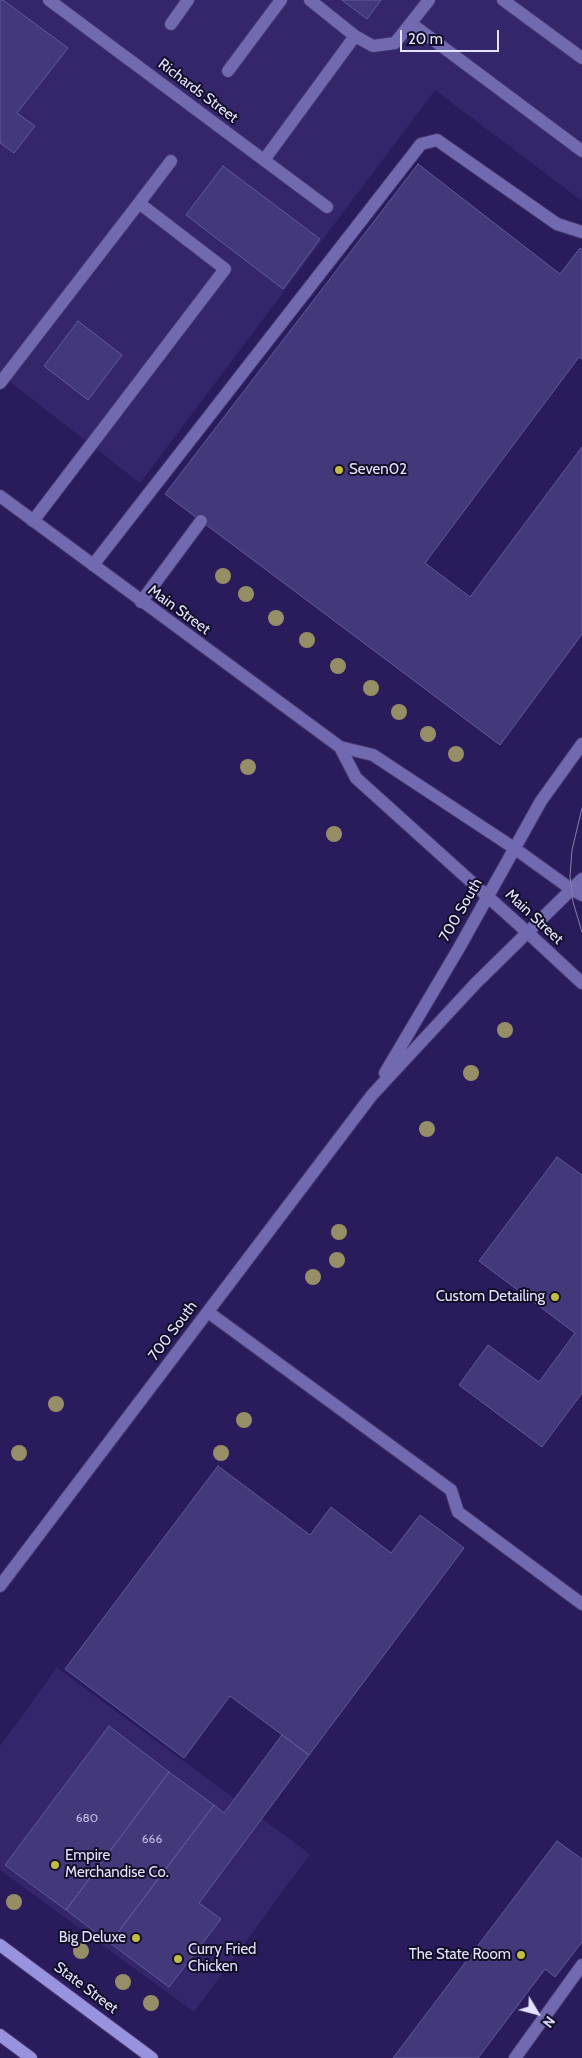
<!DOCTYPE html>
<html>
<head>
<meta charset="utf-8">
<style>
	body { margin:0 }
	#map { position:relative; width:582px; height:2058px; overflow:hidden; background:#2a1c5c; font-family:Cabin,sans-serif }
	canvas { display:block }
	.north { position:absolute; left:512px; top:1988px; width:50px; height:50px; -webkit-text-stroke:4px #120e29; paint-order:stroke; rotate:127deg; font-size:14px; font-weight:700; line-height:20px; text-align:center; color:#e4e3fc }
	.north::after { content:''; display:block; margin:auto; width:18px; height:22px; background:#e4e3fc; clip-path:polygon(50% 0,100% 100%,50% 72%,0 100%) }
	.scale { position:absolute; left:400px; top:30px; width:99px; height:22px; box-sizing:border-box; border:2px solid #e4e3fc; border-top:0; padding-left:6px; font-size:15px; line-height:18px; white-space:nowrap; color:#e4e3fc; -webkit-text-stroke:4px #120e29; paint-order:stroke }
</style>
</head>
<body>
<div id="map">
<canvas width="582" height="2058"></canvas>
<div class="north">N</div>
<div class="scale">20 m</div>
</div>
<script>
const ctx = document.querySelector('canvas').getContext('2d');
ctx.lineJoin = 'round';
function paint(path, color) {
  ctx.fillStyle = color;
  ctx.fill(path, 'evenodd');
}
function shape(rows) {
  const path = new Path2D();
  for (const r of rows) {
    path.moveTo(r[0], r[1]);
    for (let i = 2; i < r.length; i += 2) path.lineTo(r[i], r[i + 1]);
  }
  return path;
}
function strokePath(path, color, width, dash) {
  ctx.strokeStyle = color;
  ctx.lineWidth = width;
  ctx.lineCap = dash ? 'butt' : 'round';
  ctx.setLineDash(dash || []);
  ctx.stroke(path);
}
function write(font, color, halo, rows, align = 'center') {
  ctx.font = font + ' Cabin,sans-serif';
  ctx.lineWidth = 4;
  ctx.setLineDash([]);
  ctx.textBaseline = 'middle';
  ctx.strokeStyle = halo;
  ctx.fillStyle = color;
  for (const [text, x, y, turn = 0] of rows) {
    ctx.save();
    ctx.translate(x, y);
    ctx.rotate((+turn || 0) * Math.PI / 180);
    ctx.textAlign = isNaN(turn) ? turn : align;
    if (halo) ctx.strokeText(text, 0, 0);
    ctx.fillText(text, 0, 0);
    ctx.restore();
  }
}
const built = shape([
	[0,0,582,0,582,201,435,90,140,483,0,374],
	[57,1668,310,1854,194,2012,0,1870,0,1746]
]);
const building = shape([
	[0,0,3,0,68,48,17,113,35,126,14,153,0,143,0,0],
	[342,0,381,0,367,19,342,0],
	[418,164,560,274,580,248,582,250,582,359,579,357,425,563,470,597,582,447,582,634,500,745,165,494,418,164],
	[223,166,320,239,283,289,186,215,223,166],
	[78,321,122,355,88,400,44,366,78,321],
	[557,1157,582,1175,582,1393,542,1447,459,1385,488,1345,539,1382,575,1333,479,1261,557,1157],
	[218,1466,310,1535,331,1507,391,1553,420,1515,464,1548,309,1755,230,1696,184,1758,65,1669,218,1466],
	[109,1726,169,1772,66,1910,5,1865,109,1726],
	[282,1735,309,1755,199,1903,221,1919,169,1987,110,1943,214,1805,224,1813,282,1735],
	[169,1772,214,1805,110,1943,66,1910,169,1772],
	[557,1841,582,1859,582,1942,555,1977,545,1969,478,2058,393,2058,557,1841]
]);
const service = shape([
	[310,0,355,36,373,46,395,43,429,0],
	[503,0,582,58],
	[171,24,188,0],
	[412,24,582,151],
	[228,71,281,0],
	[264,160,355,36],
	[139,203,171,161],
	[0,383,139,203,225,269,33,521],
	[93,565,421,144,437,140,557,224,582,232],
	[141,602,201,521],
	[208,1312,451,1490,458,1512,582,1604],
	[515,2058,582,1965]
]);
const minor = shape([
	[49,0,327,207],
	[571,889,582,895],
	[527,932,582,983]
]);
const tertiary = shape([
	[0,496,340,747,373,755,514,848,571,889],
	[340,747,356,778,527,932],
	[385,1073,459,948,541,801,582,744],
	[0,1586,372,1095,476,983,582,879]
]);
const primary = shape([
	[0,1945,152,2058],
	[0,2035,31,2058]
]);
const tram = shape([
	[582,808,572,850,570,876,573,902,582,932]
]);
const trees = [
	[223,576],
	[246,594],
	[276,618],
	[307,640],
	[338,666],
	[371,688],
	[399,712],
	[428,734],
	[456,754],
	[248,767],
	[334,834],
	[505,1030],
	[471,1073],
	[427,1129],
	[339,1232],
	[337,1260],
	[313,1277],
	[56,1404],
	[244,1420],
	[19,1453],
	[221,1453],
	[14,1902],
	[81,1951],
	[123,1982],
	[151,2003]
];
const markers = [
	[339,470,5,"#c1bd40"],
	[555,1297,5,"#c1bd40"],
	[55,1865,5,"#c1bd40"],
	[136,1938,5,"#c1bd40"],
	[521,1955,5,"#c1bd40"],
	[178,1959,5,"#c1bd40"]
];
const numberNames = [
	["680",87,1818],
	["666",152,1839]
];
const streetNames = [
	["Richards Street",198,91,37],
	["Main Street",179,610,36],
	["700 South",461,910,-60],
	["Main Street",534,917,43],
	["700 South",173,1331,-53],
	["State Street",86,1988,37]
];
const poiNames = [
	["Seven02",349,470],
	["Custom Detailing",545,1297,"right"],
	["Empire",65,1856],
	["Merchandise Co.",65,1873],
	["Big Deluxe",126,1938,"right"],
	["Curry Fried",188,1950],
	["Chicken",188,1967],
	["The State Room",511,1955,"right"]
];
paint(built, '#35266c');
paint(building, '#43387a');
strokePath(building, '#61589d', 1);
strokePath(service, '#47366c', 14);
strokePath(minor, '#47366c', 14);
strokePath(tertiary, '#47366c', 14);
strokePath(primary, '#47366c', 14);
strokePath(service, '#726ab1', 12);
strokePath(minor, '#726ab1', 12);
strokePath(tertiary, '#726ab1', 12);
strokePath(primary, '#9992de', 12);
strokePath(tram, '#867fab', 1);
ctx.fillStyle = '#968e66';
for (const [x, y] of trees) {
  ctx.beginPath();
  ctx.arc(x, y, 8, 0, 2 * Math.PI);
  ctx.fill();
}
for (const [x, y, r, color] of markers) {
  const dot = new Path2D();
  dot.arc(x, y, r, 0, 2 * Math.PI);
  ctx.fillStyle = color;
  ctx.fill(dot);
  strokePath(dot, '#120e29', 2);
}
write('12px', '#bcb8dc', null, numberNames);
write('15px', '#e4e3fc', '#120e29', streetNames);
write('15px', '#e4e3fc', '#120e29', poiNames, 'left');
</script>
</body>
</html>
